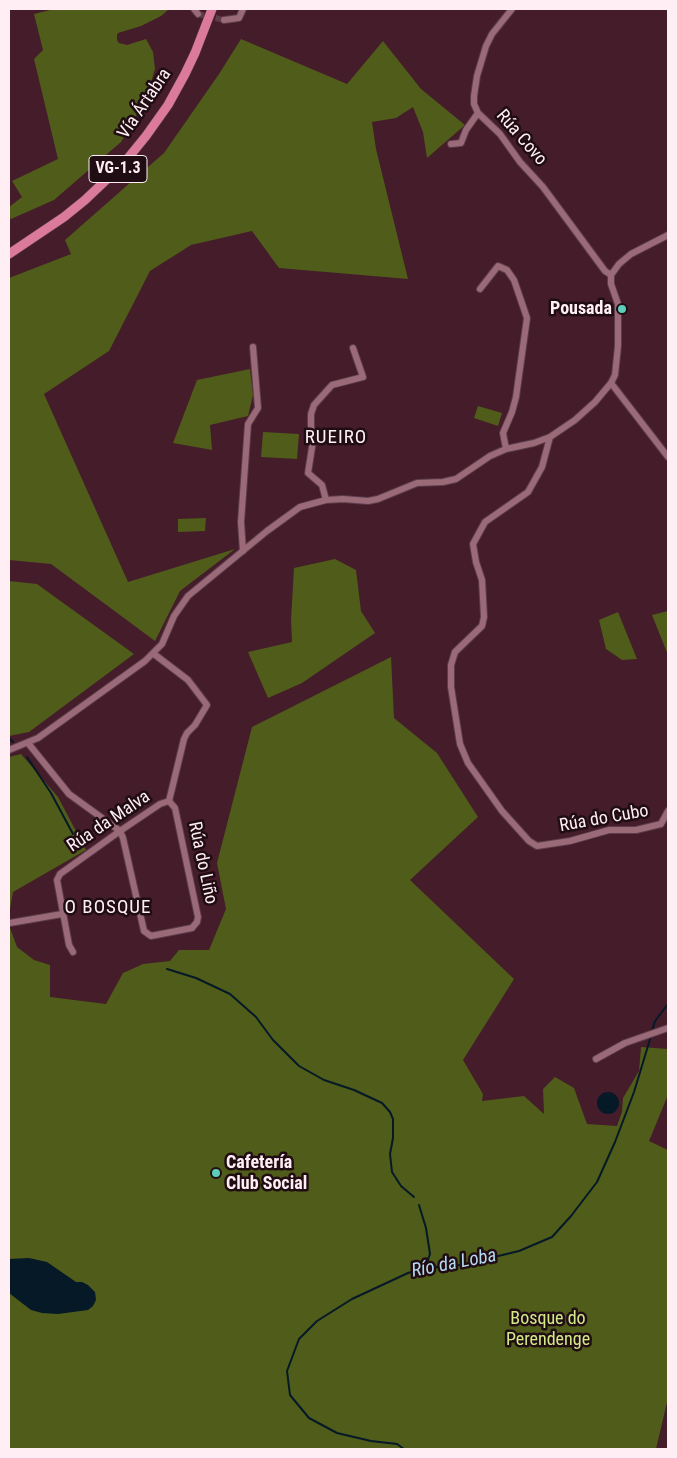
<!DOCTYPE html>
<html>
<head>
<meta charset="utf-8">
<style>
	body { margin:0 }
	#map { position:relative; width:677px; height:1458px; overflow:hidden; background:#441c2a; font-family:"Roboto Condensed",sans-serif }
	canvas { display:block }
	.frame { position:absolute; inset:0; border:10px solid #ffeef3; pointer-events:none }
</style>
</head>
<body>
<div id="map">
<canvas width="677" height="1458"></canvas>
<div class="frame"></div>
</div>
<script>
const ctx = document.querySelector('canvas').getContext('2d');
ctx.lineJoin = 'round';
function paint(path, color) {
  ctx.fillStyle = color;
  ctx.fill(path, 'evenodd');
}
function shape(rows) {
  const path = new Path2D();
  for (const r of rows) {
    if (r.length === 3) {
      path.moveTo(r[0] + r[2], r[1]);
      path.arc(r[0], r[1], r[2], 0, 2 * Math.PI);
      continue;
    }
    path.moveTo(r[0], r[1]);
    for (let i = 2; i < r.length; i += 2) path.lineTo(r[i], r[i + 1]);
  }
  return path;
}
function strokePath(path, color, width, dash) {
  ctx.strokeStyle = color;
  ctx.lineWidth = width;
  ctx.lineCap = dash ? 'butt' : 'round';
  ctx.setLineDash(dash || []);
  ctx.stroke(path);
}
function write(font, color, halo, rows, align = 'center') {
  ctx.font = font + ' "Roboto Condensed",sans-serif';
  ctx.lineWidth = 5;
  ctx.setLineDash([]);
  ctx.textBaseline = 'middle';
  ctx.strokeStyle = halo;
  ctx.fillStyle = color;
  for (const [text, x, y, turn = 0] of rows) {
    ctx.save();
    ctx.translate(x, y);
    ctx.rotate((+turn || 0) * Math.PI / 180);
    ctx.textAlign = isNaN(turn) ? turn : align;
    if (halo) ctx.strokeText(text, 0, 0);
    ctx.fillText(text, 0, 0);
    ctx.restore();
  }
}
const green = shape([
	[54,9,169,9,161,16,141,26,118,33,117,35,117,40,119,43,127,45,146,39,153,52,155,69,146,99,121,142,54,200,11,219,9,218,9,207,22,197,12,181,58,159,34,59,43,50,34,14],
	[241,39,347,84,383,41,421,89,465,125,427,158,423,132,413,107,396,118,372,122,376,149,408,279,279,268,252,231,191,245,150,271,109,351,44,394,128,582,235,549,180,591,155,641,51,564,9,560,9,278,71,254,65,240,164,153,219,74],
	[250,369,253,395,248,416,210,425,212,450,173,443,197,380],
	[478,406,502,413,498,426,474,418],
	[263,432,299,434,297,459,261,457],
	[206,518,205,531,178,532,178,519],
	[335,559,356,570,361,611,375,633,302,683,268,698,248,652,292,642,291,620,294,568],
	[9,581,37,584,134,654,29,732,9,736],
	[668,611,668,655,652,615],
	[618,612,637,659,622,660,606,649,599,620],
	[391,657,394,718,437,753,478,817,410,880,514,979,463,1060,483,1094,482,1101,524,1096,544,1114,543,1089,555,1077,574,1088,587,1124,617,1126,622,1112,623,1098,639,1071,641,1047,668,1049,668,1095,649,1141,668,1150,668,1398,656,1449,9,1449,9,925,17,947,34,960,50,965,50,997,106,1004,123,973,143,964,170,961,179,950,209,950,226,909,217,863,252,727],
	[21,754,58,797,86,850,13,892,9,915,9,757]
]);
const water = shape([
	[608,1103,11],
	[29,1258,47,1262,76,1282,82,1282,88,1285,95,1292,96,1300,93,1306,88,1310,58,1314,42,1313,31,1310,9,1293,9,1259]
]);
const stream = shape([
	[9,738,13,742],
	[27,757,51,793,73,834],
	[167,969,196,978,230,994,256,1017,273,1040,299,1066,324,1080,354,1090,382,1103,390,1112,393,1119,393,1138,390,1154,392,1172,401,1186,414,1197],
	[652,1031,655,1021,668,1004],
	[419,1205,426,1228,430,1254,425,1268],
	[404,1449,397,1444,371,1441,337,1433,309,1418,290,1395,287,1371,299,1339,317,1321,352,1299,408,1273,425,1268,461,1265,519,1251,552,1237,571,1216,597,1182,615,1142,634,1092,651,1036]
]);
const minorTunnel = shape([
	[198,14,224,20]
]);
const minor = shape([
	[194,9,198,14],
	[512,9,492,34,486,46,477,76,474,96,474,104,478,113,500,134,520,162,543,187,605,271,611,275],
	[224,20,239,18,243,9],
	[451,144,461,143,466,130,478,113],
	[480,289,498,266,507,270,514,280,527,318,516,397,512,412,503,433,506,449],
	[611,383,668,457],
	[550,437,542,467,528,492,485,522,473,544,476,562,482,580,484,617,482,626,455,652,451,665,451,687,460,744,468,763,502,811,529,841,537,846,570,841,609,830,636,830,661,824,668,811],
	[326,500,322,485,308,473,313,441,311,426,311,414,314,405,332,385,363,377,353,348],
	[243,551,241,522,248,424,258,408,253,347],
	[28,743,69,794,120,831,123,838,144,931,151,936,192,928,197,922,198,917,175,808,169,801],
	[9,750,38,738,145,661,162,644,174,616,188,596,267,531,300,507,326,500,343,499,368,501,378,499,417,483,443,482,456,479,490,456,506,449,534,443,550,437,575,420,595,402,611,383,615,375,618,346,618,304,611,284,611,275,619,264,631,254,668,235],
	[10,923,62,914],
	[73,952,69,945,57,880,60,874,120,831,160,804,169,801,184,739,187,733,195,725,207,705,188,680,154,654],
	[596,1059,625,1043,668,1028]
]);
const highway = shape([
	[9,254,64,217,85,200,124,163,146,136,168,105,185,74,195,53,212,9]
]);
const markers = [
	[622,309,5,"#5dceb9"],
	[216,1173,5,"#5dceb9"]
];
const shields = [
	[118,169,58]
];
const shieldNames = [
	["VG-1.3",118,169]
];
const streetNames = [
	["Vía Ártabra",145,104,-56],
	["Rúa Covo",521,138,49],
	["Rúa do Cubo",604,819,-10],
	["Rúa da Malva",109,822,-34],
	["Rúa do Liño",202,863,78]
];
const poiNames = [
	["Pousada",612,309],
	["Cafetería",226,1163,"left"],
	["Club Social",226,1184,"left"]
];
const parkNames = [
	["Bosque do",548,1319],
	["Perendenge",548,1340]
];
const neighbourhoodNames = [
	["RUEIRO",336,438],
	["O BOSQUE",108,908]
];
const waterNames = [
	["Río da Loba",454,1264,-11]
];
paint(green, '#505c19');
paint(water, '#051927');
strokePath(stream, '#051927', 2);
strokePath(minorTunnel, '#603c48', 6, [6, 3]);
strokePath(minor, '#5c3c49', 8);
strokePath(highway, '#5c3c49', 10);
strokePath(minor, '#9a6a79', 6);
strokePath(highway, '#db7a9b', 9);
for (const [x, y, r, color] of markers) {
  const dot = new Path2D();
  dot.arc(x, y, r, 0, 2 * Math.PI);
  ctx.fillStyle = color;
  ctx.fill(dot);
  strokePath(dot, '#1f0d13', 2);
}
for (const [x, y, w] of shields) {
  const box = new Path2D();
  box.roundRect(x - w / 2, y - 13.5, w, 27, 4);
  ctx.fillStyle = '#1f0d13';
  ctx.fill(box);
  strokePath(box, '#ffeef3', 1);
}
write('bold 16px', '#ffeef3', null, shieldNames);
write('18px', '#ffeef3', '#1f0d13', streetNames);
write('bold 18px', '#ffeef3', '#1f0d13', poiNames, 'right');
write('18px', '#d4ea88', '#1f0d13', parkNames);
ctx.letterSpacing = '1px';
write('19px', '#ffeef3', '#1f0d13', neighbourhoodNames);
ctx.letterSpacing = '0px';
write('italic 19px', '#b7d9f2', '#1f0d13', waterNames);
</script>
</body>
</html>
